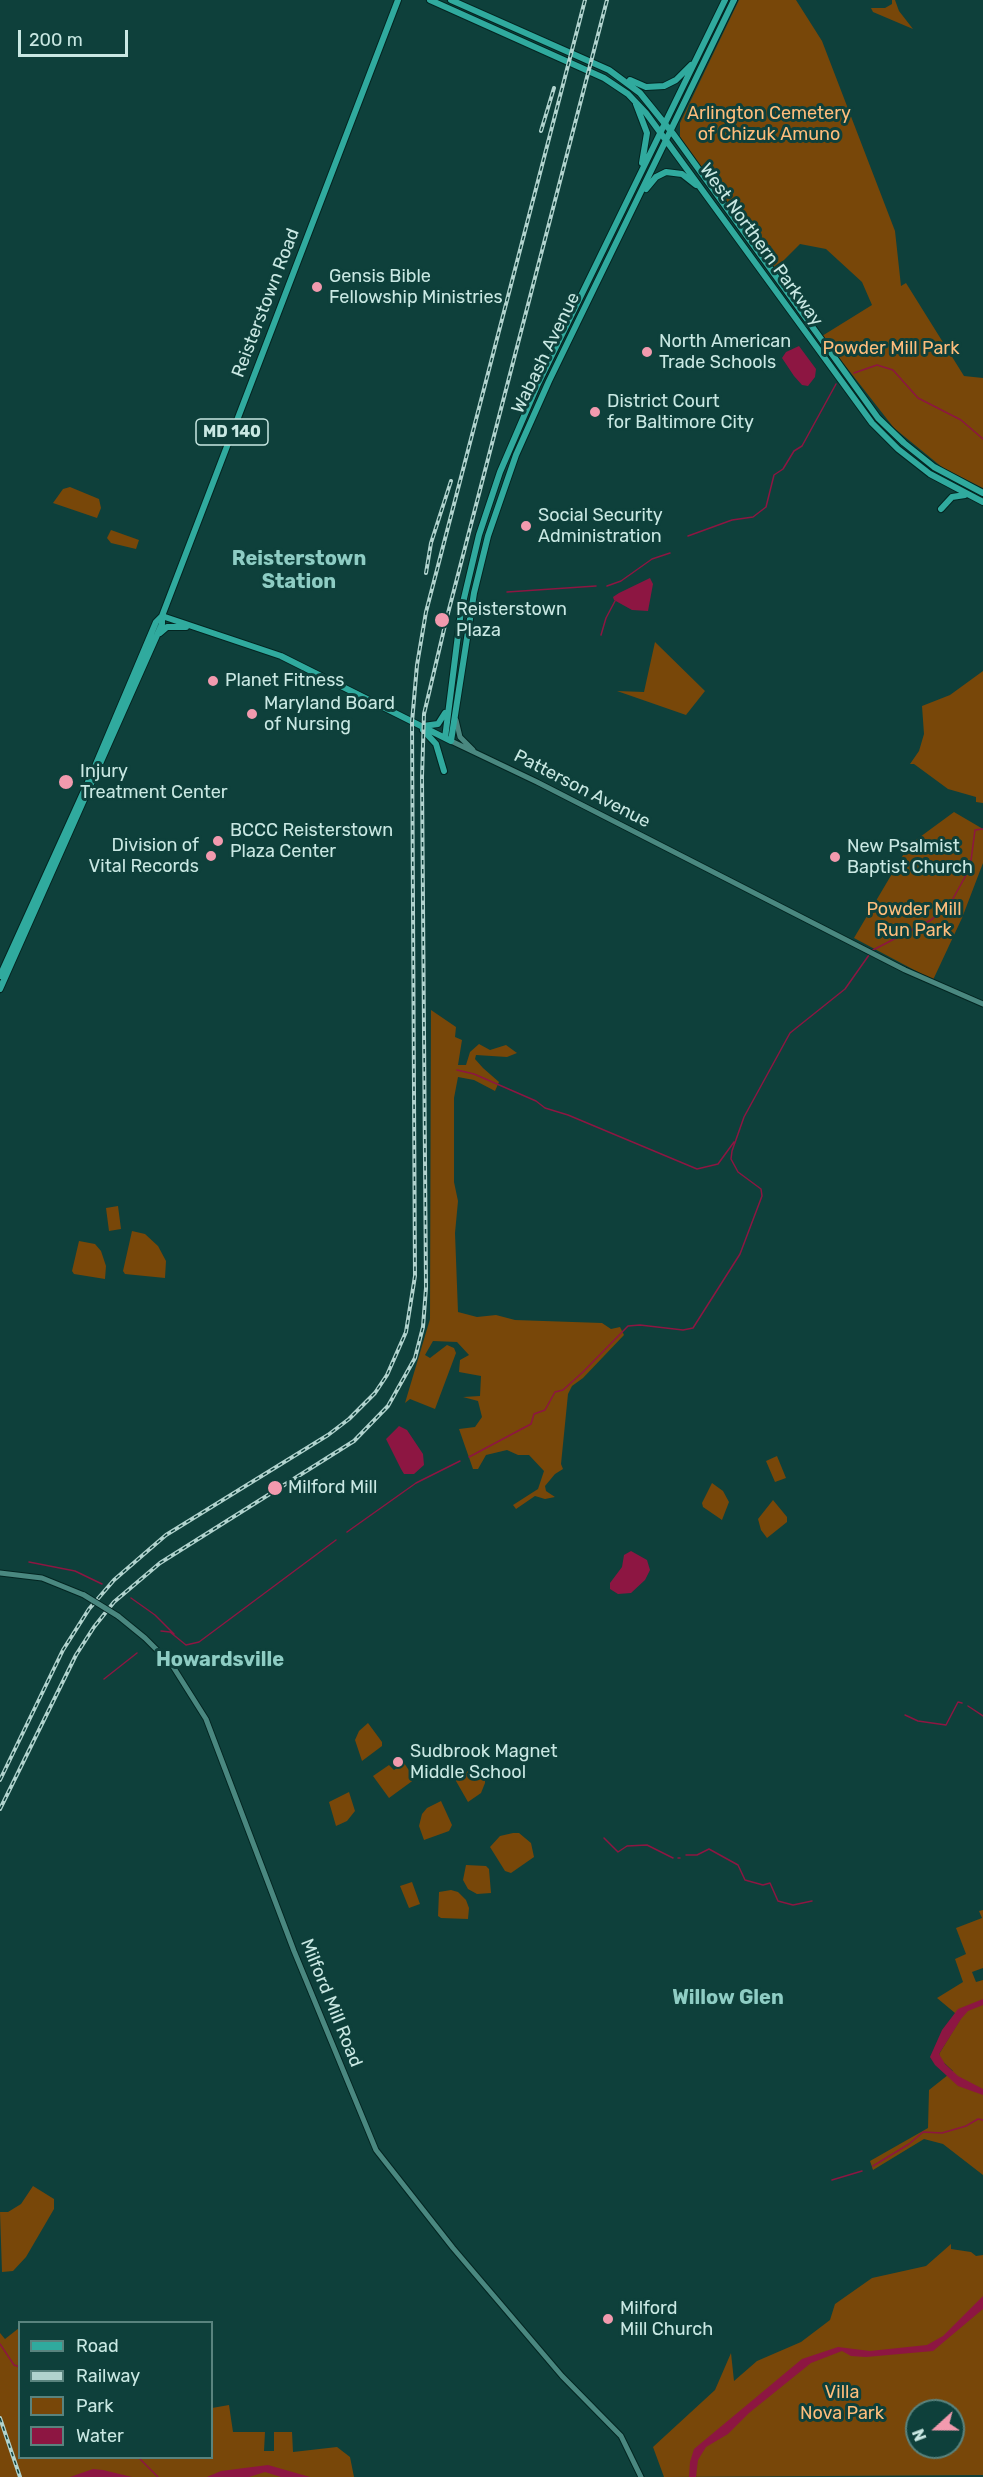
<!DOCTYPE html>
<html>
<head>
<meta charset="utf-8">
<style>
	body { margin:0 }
	#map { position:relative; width:983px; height:2477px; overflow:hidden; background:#0e403b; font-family:Rubik,sans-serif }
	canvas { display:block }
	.legend { position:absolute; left:18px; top:2321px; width:195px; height:138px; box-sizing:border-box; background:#0e403b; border:2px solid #59837e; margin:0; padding:8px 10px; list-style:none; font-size:18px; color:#c9e8e3 }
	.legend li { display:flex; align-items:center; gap:12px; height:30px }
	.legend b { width:30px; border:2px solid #59837e }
	.north { position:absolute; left:905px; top:2399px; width:60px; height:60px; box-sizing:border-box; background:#0e403b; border:2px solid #59837e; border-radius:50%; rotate:249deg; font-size:16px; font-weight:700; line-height:24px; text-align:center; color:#c9e8e3 }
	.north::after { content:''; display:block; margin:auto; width:21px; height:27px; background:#f29aae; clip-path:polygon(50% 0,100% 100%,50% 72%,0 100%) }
	.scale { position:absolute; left:18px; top:30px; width:110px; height:27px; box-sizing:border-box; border:3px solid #c9e8e3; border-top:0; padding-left:8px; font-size:18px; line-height:21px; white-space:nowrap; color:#c9e8e3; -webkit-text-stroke:4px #0e403b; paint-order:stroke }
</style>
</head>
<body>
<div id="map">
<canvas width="983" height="2477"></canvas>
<ul class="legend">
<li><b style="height:8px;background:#30aa9e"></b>Road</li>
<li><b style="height:8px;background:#b1d3ce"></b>Railway</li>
<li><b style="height:16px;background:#784709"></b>Park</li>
<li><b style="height:16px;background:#8d1642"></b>Water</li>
</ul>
<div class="north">N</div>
<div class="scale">200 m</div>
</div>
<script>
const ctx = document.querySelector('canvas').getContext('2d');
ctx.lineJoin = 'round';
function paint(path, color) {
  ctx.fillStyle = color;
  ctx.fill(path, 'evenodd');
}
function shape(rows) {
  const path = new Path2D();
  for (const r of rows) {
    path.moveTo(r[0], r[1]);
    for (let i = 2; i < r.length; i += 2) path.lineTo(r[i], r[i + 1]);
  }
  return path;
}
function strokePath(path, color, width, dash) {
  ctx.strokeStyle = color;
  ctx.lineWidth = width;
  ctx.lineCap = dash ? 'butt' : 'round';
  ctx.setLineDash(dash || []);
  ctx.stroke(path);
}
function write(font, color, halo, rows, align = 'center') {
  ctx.font = font + ' Rubik,sans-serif';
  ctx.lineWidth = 6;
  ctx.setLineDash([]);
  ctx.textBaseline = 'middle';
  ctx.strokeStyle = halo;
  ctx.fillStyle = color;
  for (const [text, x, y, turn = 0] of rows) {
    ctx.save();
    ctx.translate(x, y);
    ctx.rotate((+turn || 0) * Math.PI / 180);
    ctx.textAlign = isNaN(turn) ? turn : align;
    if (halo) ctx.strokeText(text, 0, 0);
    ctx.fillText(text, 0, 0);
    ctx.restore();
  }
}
const green = shape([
	[739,0,796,0,822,41,895,231,901,286,906,283,964,376,983,378,983,488,943,468,894,428,822,336,872,305,862,282,826,249,800,244,775,269,680,137,680,123],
	[892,0,895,0,899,11,913,29,873,12,871,8,885,8,892,4],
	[70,487,99,499,101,508,97,518,53,503,63,489],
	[111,530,139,540,136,549,111,543,107,538],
	[655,642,705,691,686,715,617,691,644,692],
	[983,671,983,803,976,802,976,797,948,789,914,764,910,764,919,751,924,734,922,706,950,695],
	[954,812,983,829,983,863,962,918,933,980,854,938,909,845],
	[431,1010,456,1027,455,1037,462,1040,458,1065,466,1065,470,1052,479,1044,490,1050,506,1045,517,1053,507,1057,476,1055,475,1059,483,1068,499,1082,495,1091,474,1080,458,1077,454,1098,454,1182,458,1201,455,1233,458,1312,477,1317,496,1315,515,1320,602,1323,611,1329,620,1327,624,1335,583,1378,572,1386,568,1394,561,1464,563,1469,555,1474,545,1486,546,1491,555,1497,545,1499,535,1496,516,1509,513,1505,538,1489,544,1471,529,1455,518,1455,507,1450,486,1455,478,1469,473,1469,459,1429,475,1427,482,1417,478,1401,463,1397,480,1396,481,1376,459,1372,460,1360,469,1355,457,1342,433,1341,425,1355,430,1358,447,1345,454,1348,456,1353,435,1409,410,1399,405,1403,430,1319],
	[118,1206,121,1229,109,1231,106,1208],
	[132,1231,145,1234,158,1246,166,1261,165,1278,125,1274,123,1271],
	[79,1241,95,1244,101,1251,106,1266,105,1279,74,1274,72,1271],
	[777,1456,786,1478,775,1482,766,1461],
	[712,1483,723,1491,729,1502,722,1520,703,1507,702,1503],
	[773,1500,787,1517,787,1522,767,1538,761,1530,758,1519],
	[368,1723,382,1742,382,1746,362,1761,355,1740,359,1731],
	[404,1763,415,1779,389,1798,373,1776,389,1765,394,1770],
	[478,1766,485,1778,485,1783,481,1793,468,1802,456,1781,457,1777],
	[349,1792,355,1811,347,1821,336,1826,329,1802],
	[441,1801,452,1825,449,1831,424,1840,419,1826,422,1814,427,1808],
	[513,1833,519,1833,531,1843,534,1857,511,1873,505,1871,490,1847,500,1836],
	[466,1865,486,1866,489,1869,491,1893,477,1894,468,1889,463,1880],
	[412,1882,420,1904,409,1908,400,1886],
	[451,1890,458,1892,466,1900,469,1908,468,1919,441,1918,438,1916,439,1892],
	[983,1910,983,1968,972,1972,976,1982,983,1980,983,2175,943,2144,924,2139,873,2170,870,2161,928,2128,929,2090,953,2071,941,2060,939,2054,961,2018,937,1998,963,1982,955,1959,966,1954,956,1928,982,1918,979,1911],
	[33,2186,54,2199,54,2209,26,2257,13,2271,2,2272,0,2212,8,2212,21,2204],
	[951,2244,951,2249,971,2252,976,2256,983,2255,983,2475,664,2477,653,2447,715,2390,731,2353,734,2381,757,2361,801,2342,830,2320,835,2304,872,2278,926,2266],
	[917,2411,953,2411,953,2447,917,2447],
	[19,2328,20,2458,212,2458,212,2408,229,2405,233,2432,265,2432,264,2451,274,2451,274,2432,292,2432,293,2452,337,2447,350,2457,354,2477,0,2477,0,2333,5,2339]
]);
const water = shape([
	[799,346,816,369,815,377,808,386,802,385,794,376,782,358,786,352],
	[650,578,653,584,648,611,632,610,614,600,613,597,619,593],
	[399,1426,407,1430,423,1454,424,1465,414,1474,404,1474,401,1469,386,1439],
	[631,1551,647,1560,650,1570,645,1580,631,1593,618,1594,610,1589,610,1583,622,1567,624,1555],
	[983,1999,983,2005,968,2011,961,2019,939,2054,945,2064,958,2076,983,2089,983,2095,958,2086,935,2065,930,2057,942,2030,958,2009],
	[983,2296,983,2309,933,2351,866,2357,851,2356,842,2351,811,2363,749,2413,728,2434,706,2447,698,2460,696,2477,689,2477,690,2462,694,2449,802,2359,838,2347,870,2351,927,2345,943,2336],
	[268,2465,310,2477,281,2477,265,2472,249,2477,207,2477,221,2471],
	[93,2469,103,2470,132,2477,70,2477]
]);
const stream = shape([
	[854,373,877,365,893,370,918,398,961,420,983,439],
	[688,536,732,520,753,517,766,507,774,475,783,469,794,451,802,446,836,384],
	[607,586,621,581,652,559,670,553],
	[507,592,596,586],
	[601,635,606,618,615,601],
	[871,951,931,920,950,904,970,868,975,830,983,829],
	[457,1070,474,1074,536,1101,545,1108,568,1115,697,1169,718,1164,734,1142],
	[469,1457,531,1424,534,1414,545,1410,555,1392,563,1390,583,1372,628,1326,640,1325,683,1330,693,1328,740,1254,762,1196,761,1189,738,1172,731,1159,732,1151,744,1117,790,1033,845,989,869,955],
	[347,1532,416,1483,460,1461],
	[29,1562,75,1571,102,1584],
	[131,1598,155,1615,174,1634],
	[161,1631,170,1632,186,1645,199,1642,336,1540],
	[104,1679,137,1653],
	[968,1706,983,1716],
	[905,1715,918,1721,946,1725,958,1702,962,1703],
	[604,1838,618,1852,627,1846,647,1845,673,1858],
	[686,1855,697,1855,709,1849,738,1865,745,1880,763,1885,770,1883,778,1901,793,1905,812,1901],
	[678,1858,680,1858],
	[873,2166,909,2144,923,2132,942,2133,966,2126,978,2119,983,2120],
	[832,2180,862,2171],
	[0,2344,14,2365,20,2367],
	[139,2458,158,2477]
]);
const secondary = shape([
	[456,720,460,737,473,750],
	[451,741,537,782,905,970,983,1004],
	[0,1573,42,1578,84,1595],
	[118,1616,145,1638,172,1665,206,1719,294,1951,376,2150,453,2248,562,2376,621,2436,641,2477]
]);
const primary = shape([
	[430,0,604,78,628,94,646,113,872,423,898,449,930,474,983,502],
	[451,0,609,70,640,93,674,135,878,418,904,443,934,467,983,493],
	[630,80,646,87,664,86,676,80,691,65],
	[636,104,647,133,642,163],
	[646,189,656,177,666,172,682,174,696,185],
	[941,509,952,497,965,495],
	[162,616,281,656,451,741,474,593,488,536,516,455,549,381,734,0],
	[160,633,167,627,186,627],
	[423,726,438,724,445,713],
	[423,730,436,744,444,771],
	[445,738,461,611,479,535,500,472,537,386,725,0],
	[0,976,93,771,156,622,162,616],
	[0,989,162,624,162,616,398,0]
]);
const rail = shape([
	[541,131,554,88],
	[426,573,431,543,451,481],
	[0,1780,63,1650,89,1609,114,1580,166,1535,328,1435,349,1419,375,1393,387,1375,406,1332,415,1276,412,722,417,665,426,612,585,0],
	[0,1809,76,1655,94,1627,114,1602,160,1563,354,1441,388,1406,415,1358,423,1327,426,1288,422,777,424,714,446,621,607,0],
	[0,2418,20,2477]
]);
const secondaryBridge = shape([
	[84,1595,118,1616]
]);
const markers = [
	[317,287,6,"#f29aae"],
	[647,352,6,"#f29aae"],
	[595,412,6,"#f29aae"],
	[526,526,6,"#f29aae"],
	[442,620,8,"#f29aae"],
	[213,681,6,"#f29aae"],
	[252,714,6,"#f29aae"],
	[66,782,8,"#f29aae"],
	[218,841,6,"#f29aae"],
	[211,856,6,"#f29aae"],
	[835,857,6,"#f29aae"],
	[275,1488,8,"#f29aae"],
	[398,1762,6,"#f29aae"],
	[608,2319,6,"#f29aae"]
];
const shields = [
	[232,432,72]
];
const shieldNames = [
	["MD 140",232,432]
];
const parkNames = [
	["Arlington Cemetery",769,114],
	["of Chizuk Amuno",769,135],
	["Powder Mill Park",891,349],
	["Powder Mill",914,910],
	["Run Park",914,931],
	["Villa",842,2393],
	["Nova Park",842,2414]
];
const streetNames = [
	["West Northern Parkway",761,245,54],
	["Reisterstown Road",266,303,-69],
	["Wabash Avenue",546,353,-64],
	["Patterson Avenue",582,789,27],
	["Milford Mill Road",331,2003,68]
];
const poiNames = [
	["Gensis Bible",329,277],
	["Fellowship Ministries",329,298],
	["North American",659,342],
	["Trade Schools",659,363],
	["District Court",607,402],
	["for Baltimore City",607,423],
	["Social Security",538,516],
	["Administration",538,537],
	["Reisterstown",456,610],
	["Plaza",456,631],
	["Planet Fitness",225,681],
	["Maryland Board",264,704],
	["of Nursing",264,725],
	["Injury",80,772],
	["Treatment Center",80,793],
	["BCCC Reisterstown",230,831],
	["Plaza Center",230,852],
	["Division of",199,846,"right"],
	["Vital Records",199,867,"right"],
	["New Psalmist",847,847],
	["Baptist Church",847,868],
	["Milford Mill",288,1488],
	["Sudbrook Magnet",410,1752],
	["Middle School",410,1773],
	["Milford",620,2309],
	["Mill Church",620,2330]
];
const neighbourhoodNames = [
	["Reisterstown",299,559],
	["Station",299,582],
	["Howardsville",220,1660],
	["Willow Glen",728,1998]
];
paint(green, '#784709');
paint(water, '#8d1642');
strokePath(stream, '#8d1642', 1.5);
strokePath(secondary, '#032521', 7);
strokePath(primary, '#032521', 8);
strokePath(secondary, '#4a8880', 5);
strokePath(primary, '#30aa9e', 6);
strokePath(rail, '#b1d3ce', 4);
strokePath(rail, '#0e403b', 1.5, [4.5]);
strokePath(secondaryBridge, '#032521', 7, []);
strokePath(secondaryBridge, '#4a8880', 5);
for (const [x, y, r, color] of markers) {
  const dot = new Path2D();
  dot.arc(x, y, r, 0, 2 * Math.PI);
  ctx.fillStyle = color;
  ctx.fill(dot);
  strokePath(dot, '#0e403b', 2);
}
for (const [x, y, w] of shields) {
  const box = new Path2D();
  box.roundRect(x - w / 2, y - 13, w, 26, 4.5);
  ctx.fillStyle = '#0e403b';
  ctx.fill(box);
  strokePath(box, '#c9e8e3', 1.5);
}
write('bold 16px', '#c9e8e3', null, shieldNames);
write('18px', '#febd7c', '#0e403b', parkNames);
write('18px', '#c9e8e3', '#0e403b', streetNames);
write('18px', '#c9e8e3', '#0e403b', poiNames, 'left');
write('bold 20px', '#8ecdc4', '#0e403b', neighbourhoodNames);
</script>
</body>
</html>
